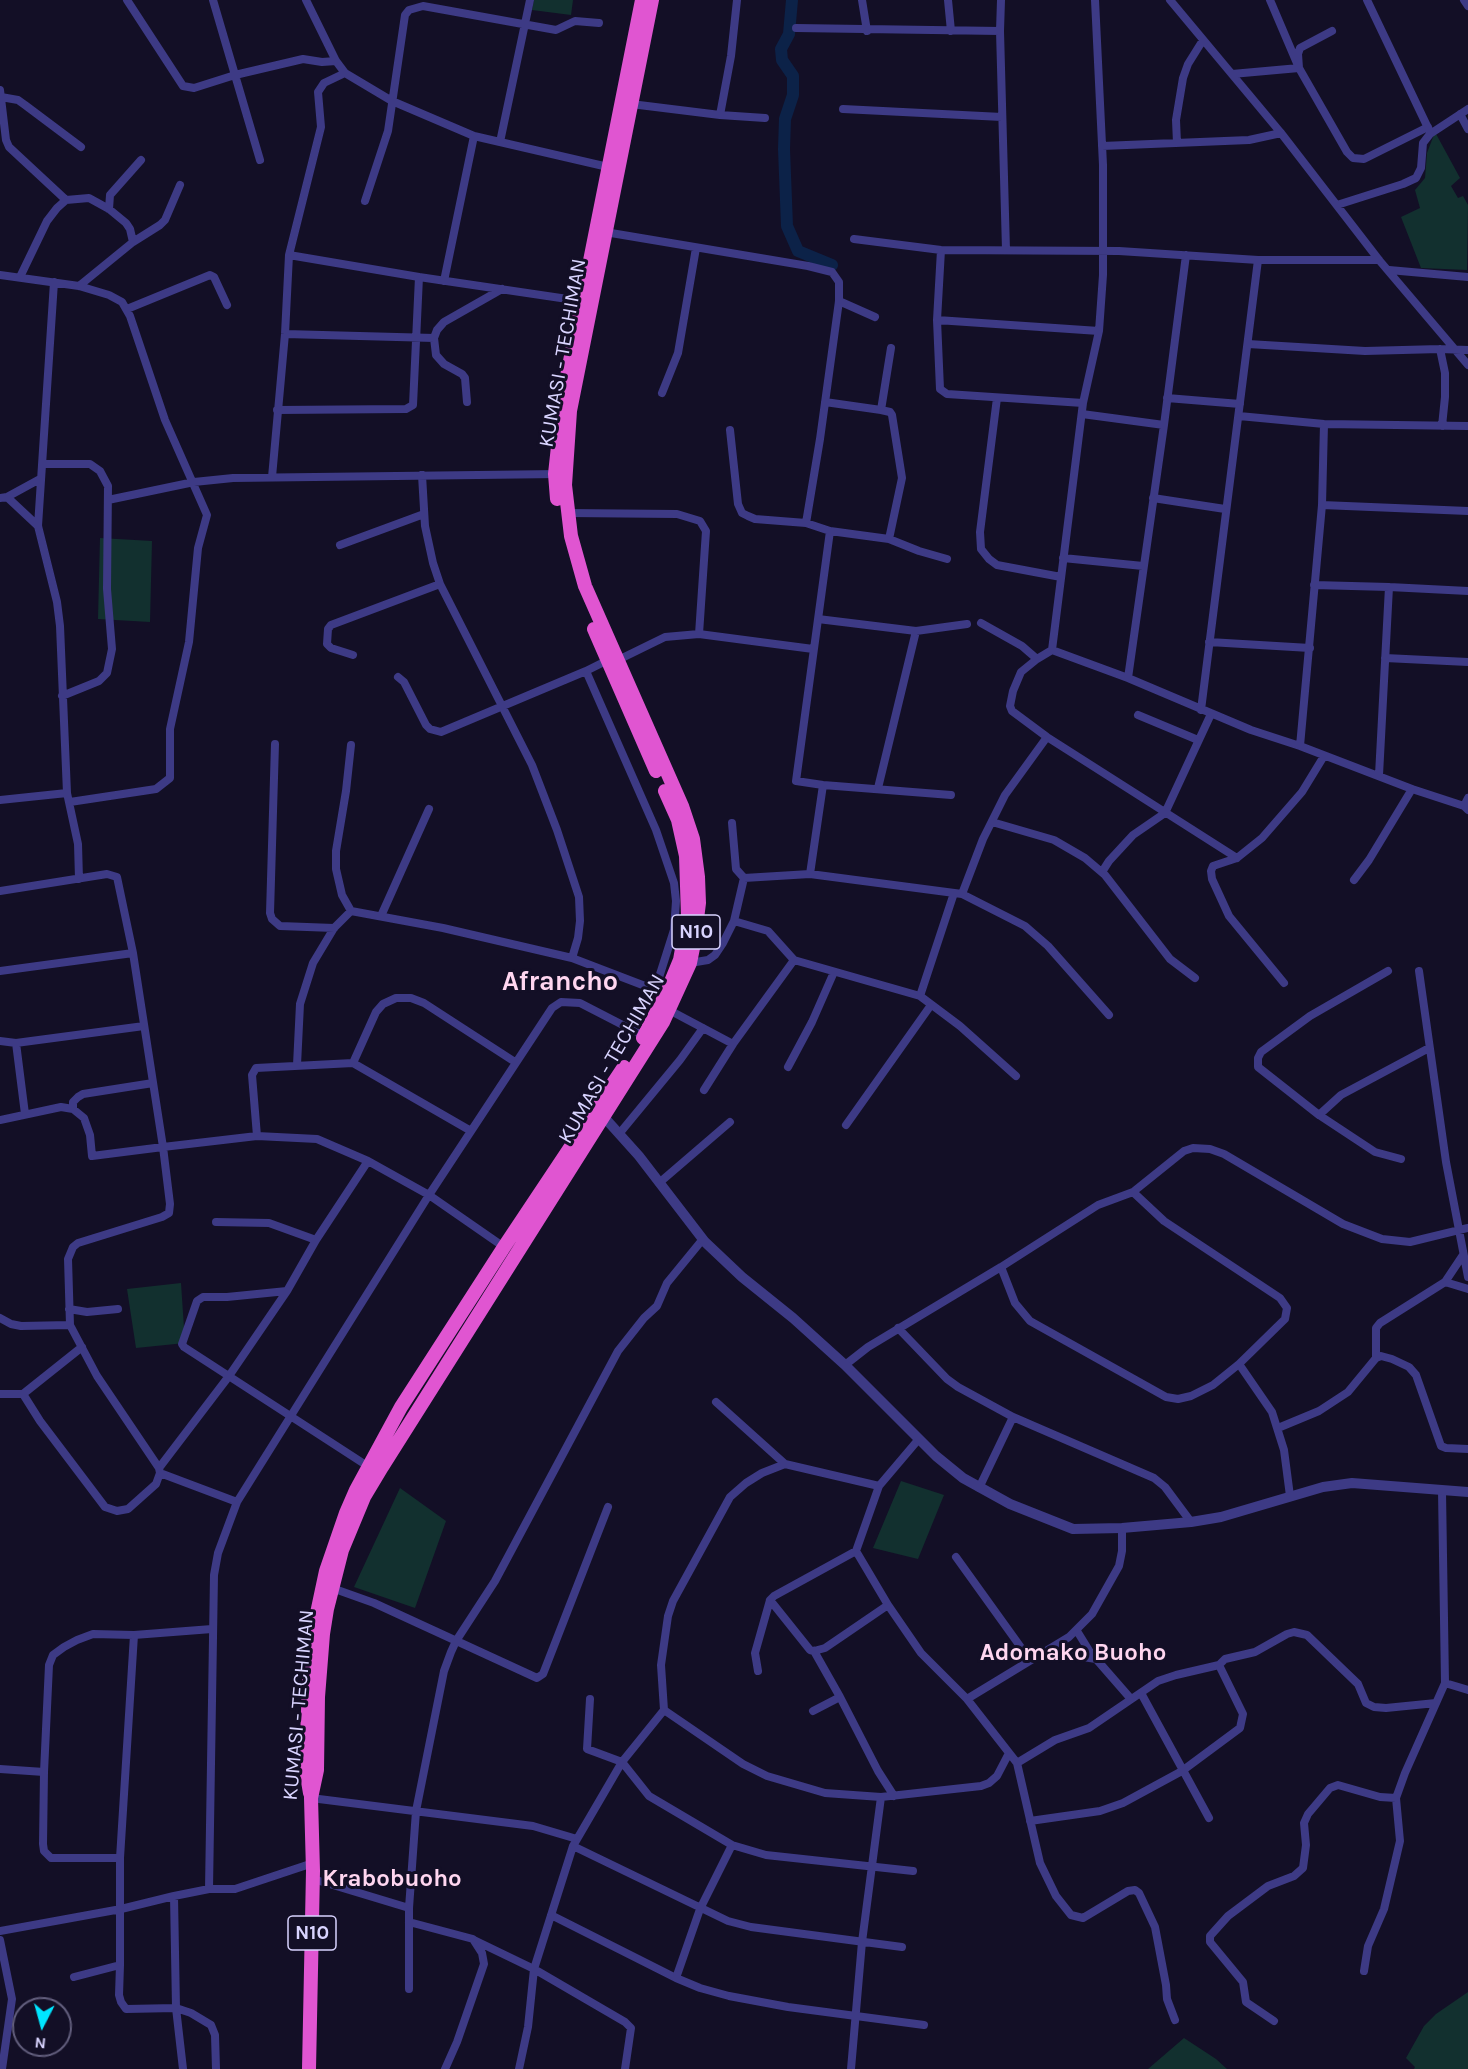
<!DOCTYPE html>
<html>
<head>
<meta charset="utf-8">
<style>
	body { margin:0 }
	#map { position:relative; width:1468px; height:2069px; overflow:hidden; background:#130f26; font-family:Karla,sans-serif }
	canvas { display:block }
	.north { position:absolute; left:12px; top:1997px; width:60px; height:60px; box-sizing:border-box; background:#130f26; border:2px solid #625e7d; border-radius:50%; rotate:186deg; font-size:16px; font-weight:700; line-height:24px; text-align:center; color:#d9d4ff }
	.north::after { content:''; display:block; margin:auto; width:21px; height:27px; background:#00e5ff; clip-path:polygon(50% 0,100% 100%,50% 72%,0 100%) }
</style>
</head>
<body>
<div id="map">
<canvas width="1468" height="2069"></canvas>
<div class="north">N</div>
</div>
<script>
const ctx = document.querySelector('canvas').getContext('2d');
ctx.lineJoin = 'round';
function paint(path, color) {
  ctx.fillStyle = color;
  ctx.fill(path, 'evenodd');
}
function shape(rows) {
  const path = new Path2D();
  for (const r of rows) {
    path.moveTo(r[0], r[1]);
    for (let i = 2; i < r.length; i += 2) path.lineTo(r[i], r[i + 1]);
  }
  return path;
}
function strokePath(path, color, width, dash) {
  ctx.strokeStyle = color;
  ctx.lineWidth = width;
  ctx.lineCap = dash ? 'butt' : 'round';
  ctx.setLineDash(dash || []);
  ctx.stroke(path);
}
function write(font, color, halo, rows, align = 'center') {
  ctx.font = font + ' Karla,sans-serif';
  ctx.lineWidth = 6;
  ctx.setLineDash([]);
  ctx.textBaseline = 'middle';
  ctx.strokeStyle = halo;
  ctx.fillStyle = color;
  for (const [text, x, y, turn = 0] of rows) {
    ctx.save();
    ctx.translate(x, y);
    ctx.rotate((+turn || 0) * Math.PI / 180);
    ctx.textAlign = isNaN(turn) ? turn : align;
    if (halo) ctx.strokeText(text, 0, 0);
    ctx.fillText(text, 0, 0);
    ctx.restore();
  }
}
const green = shape([
	[534,0,573,0,571,15,532,10],
	[1435,132,1460,178,1451,186,1458,198,1463,196,1468,205,1467,270,1421,268,1401,217,1420,208,1415,190,1425,178,1427,153],
	[100,538,152,541,150,622,98,619],
	[181,1283,185,1343,136,1348,127,1289],
	[901,1481,944,1495,918,1559,873,1548],
	[400,1488,446,1521,415,1608,354,1587],
	[1468,1992,1468,2069,1414,2069,1415,2067,1406,2058,1424,2026,1436,2014],
	[1184,2038,1216,2059,1227,2069,1148,2069]
]);
const river = shape([
	[792,0,789,34,781,49,782,60,793,76,793,95,785,119,784,149,787,226,798,251,832,265]
]);
const minor = shape([
	[127,0,183,86,194,88,235,75,260,160],
	[213,0,235,75,303,59,322,62,336,61],
	[306,0,336,61,345,73,392,101,474,136,608,167],
	[862,0,867,31],
	[948,0,951,31],
	[1001,0,1000,31,1006,250],
	[1170,0,1281,133,1379,260,1468,365],
	[1270,0,1299,68,1347,152,1353,158,1364,159,1428,127],
	[1367,0,1429,130],
	[1464,0,1468,6],
	[796,28,1000,31],
	[1232,74,1299,68,1298,54,1300,48,1332,31],
	[0,90,6,140,9,147,66,200],
	[1,97,18,100,25,105,81,147],
	[631,104,720,115,765,118],
	[843,109,1002,117],
	[1460,114,1468,129],
	[720,115,731,56,737,0],
	[500,142,530,0],
	[1177,143,1176,120,1183,78,1188,64,1203,40],
	[1102,146,1249,140,1281,133],
	[365,201,388,131,405,15,409,10,423,6,556,30,575,21,599,23],
	[1337,205,1403,184,1416,178,1421,168,1423,143,1430,134,1468,109],
	[109,209,110,195,141,160],
	[605,232,808,266,832,272,839,282,839,301,820,439,806,523],
	[854,239,941,250,1119,251,1258,260,1379,260],
	[133,242,160,225,165,220,180,185],
	[941,250,937,320,940,389,947,394,1083,403],
	[1389,270,1468,277],
	[0,275,79,286,109,295,122,302,130,316,165,420,207,515,198,548,189,642,170,729,170,778,156,789,70,802],
	[20,277,47,221,57,208,66,200,89,198,109,209,126,223,130,229,133,242,79,286],
	[419,277,581,301],
	[444,281,474,136],
	[54,282,38,526,57,602,60,626,67,793,78,844,79,879],
	[839,301,875,317],
	[127,309,210,275,214,277,227,305],
	[937,320,1099,331],
	[285,334,434,338],
	[1248,344,1365,351,1440,349,1468,350],
	[1440,349,1445,373,1445,397,1442,426],
	[662,393,678,353,696,248],
	[997,398,980,532,981,549,989,559,997,565,1061,577],
	[1167,398,1240,404],
	[467,402,465,378,462,374,444,364,436,355,434,338,437,330,444,322,502,289],
	[825,402,881,410,890,412,892,415,902,478,889,539],
	[277,410,406,409,413,405,419,277,289,255],
	[881,410,891,348],
	[1082,414,1164,425],
	[1239,416,1324,424,1468,426],
	[730,430,738,504,742,513,748,516,755,519,806,523,830,531,889,539,919,551,947,559],
	[43,464,90,464,100,471,108,486,107,589,112,649,107,673,99,681,62,696],
	[422,475,425,526,433,563,440,584,532,765,557,830,579,897,580,921,578,938,572,958],
	[272,477,285,334,289,255,321,127,318,92,324,83,345,73],
	[7,497,38,526],
	[0,498,7,497,40,479],
	[1153,498,1225,509],
	[108,500,194,482,233,478,559,474],
	[1322,505,1468,511],
	[568,513,677,514,700,521,706,531,699,634],
	[830,531,796,781,823,785,951,795],
	[340,545,424,514],
	[1063,558,1143,566],
	[1314,585,1389,587,1468,591],
	[818,619,916,631,967,624],
	[981,623,1022,646,1037,659],
	[1209,642,1310,648],
	[1052,650,1083,403,1099,331,1103,275,1103,165,1095,0],
	[353,655,331,648,327,644,328,629,331,625,440,584],
	[1385,658,1468,662],
	[618,660,665,637,699,634,813,649],
	[586,671,656,830,674,883,676,901,674,930,655,990],
	[398,677,404,682,426,725,430,729,441,732,586,671,608,660],
	[1128,678,1164,425,1186,255],
	[1201,710,1258,260],
	[1138,715,1198,740],
	[275,744,270,913,272,919,280,926,334,928],
	[351,745,346,791,336,851,336,869,342,895,351,911,443,928,572,958,666,994],
	[1300,746,1322,505,1324,424],
	[1379,775,1389,587],
	[878,788,916,631],
	[0,800,67,793],
	[1464,806,1468,798],
	[992,822,1054,840,1085,858,1105,875,1170,959,1195,978],
	[732,823,736,869,744,878,810,874,962,894,1025,926,1033,933,1048,946,1109,1015],
	[1237,858,1047,737,1012,711,1010,706,1013,691,1021,672,1037,659,1052,650,1128,678,1251,730,1300,746,1412,789,1464,806,1468,810],
	[1102,872,1109,861,1133,835,1165,813,1211,714],
	[810,874,823,785],
	[1354,880,1369,860,1412,789],
	[0,891,107,874,117,877,133,953,163,1147,257,1136,317,1139,368,1161,429,1195,504,1247],
	[962,894,983,839,1005,795,1047,737],
	[381,916,429,809],
	[734,921,768,931,794,960,920,996,960,1026,1016,1076],
	[690,963,708,960,715,955,723,943,734,921,744,878],
	[0,971,133,953],
	[1388,971,1310,1016,1261,1052,1258,1058,1258,1067,1319,1115,1375,1152,1401,1159],
	[1419,971,1446,1162,1468,1277],
	[1284,983,1229,916,1212,879,1211,871,1213,866,1237,858,1262,838,1302,792,1324,756],
	[920,996,954,893],
	[669,1010,733,1044],
	[0,1041,16,1043,25,1114],
	[16,1043,144,1026],
	[353,1063,376,1012,383,1004,396,998,411,998,424,1003,515,1062],
	[297,1065,300,1004,313,963,334,928,351,911],
	[788,1067,812,1022,834,972],
	[704,1090,733,1044,794,960],
	[73,1109,73,1102,78,1097,83,1094,153,1083],
	[1319,1115,1341,1095,1429,1048],
	[0,1120,61,1107,73,1109,84,1118,90,1135,92,1156,163,1147,170,1204,169,1213,162,1217,78,1243,73,1247,68,1259,70,1325,97,1376,159,1468,160,1473,156,1484,128,1509,117,1511,105,1507,40,1421,23,1394],
	[846,1125,931,1005],
	[619,1134,680,1060,703,1028],
	[257,1136,252,1075,256,1068,353,1063,471,1131],
	[368,1161,316,1240,287,1291,227,1297,203,1297,197,1301,182,1344,184,1347,369,1467],
	[659,1183,730,1122],
	[216,1222,269,1223,316,1240],
	[1001,1267,1015,1303,1030,1321,1166,1397,1178,1399,1191,1396,1213,1385,1239,1364,1285,1319,1287,1308,1280,1298,1164,1221,1133,1192],
	[1445,1282,1468,1289],
	[69,1309,87,1312,118,1309],
	[0,1318,11,1324,21,1326,70,1325],
	[898,1328,947,1379,958,1387,1013,1417,1154,1478,1165,1487,1191,1522],
	[1376,1358,1376,1328,1380,1323,1445,1282,1463,1255],
	[1239,1364,1272,1412,1284,1450,1290,1496],
	[845,1365,868,1347,1001,1267,1098,1205,1133,1192,1184,1151,1193,1148,1210,1149,1224,1154,1343,1224,1382,1239,1410,1242,1468,1228],
	[0,1394,23,1394,82,1347],
	[716,1402,785,1464],
	[1278,1428,1319,1411,1348,1392,1376,1358,1381,1356,1392,1359,1409,1367,1416,1375,1441,1446,1446,1448,1468,1449],
	[918,1440,879,1486,856,1551,888,1605,921,1653,967,1699,1017,1763,1040,1863,1056,1896,1071,1915,1083,1918,1128,1891,1135,1890,1139,1893,1155,1927,1166,1985,1167,1999,1175,2020],
	[159,1468,229,1376,287,1291],
	[160,1473,237,1502],
	[879,1486,785,1464,762,1473,746,1483,730,1497,673,1601,668,1616,661,1665,664,1710,743,1764,767,1776,825,1793,881,1797,981,1786,989,1783,997,1776,1009,1753],
	[979,1488,1013,1417],
	[1442,1491,1445,1683,1468,1690],
	[956,1557,1030,1660],
	[332,1588,374,1603,537,1678,543,1674,608,1507],
	[770,1600,810,1650,814,1651,825,1648,888,1605],
	[1077,1631,1090,1652,1131,1699],
	[814,1651,840,1697,878,1771,894,1796],
	[1044,1651,1096,1659],
	[758,1671,755,1653,770,1600,774,1596,856,1551],
	[1141,1693,1209,1818],
	[590,1699,587,1749,622,1762,649,1796,732,1845,766,1855,913,1871],
	[967,1699,1069,1637,1092,1614,1119,1566,1122,1551,1122,1528],
	[813,1711,840,1697],
	[1017,1763,1055,1740,1089,1728,1158,1681,1176,1675,1219,1665,1225,1659,1255,1652,1287,1634,1294,1632,1307,1635,1358,1684,1366,1703,1374,1707,1386,1708,1436,1703],
	[0,1769,44,1772],
	[311,1798,533,1826,577,1839],
	[1030,1821,1100,1811,1123,1803,1182,1771,1240,1728,1243,1714,1219,1665],
	[573,1846,728,1921,751,1927,902,1947],
	[120,1858,51,1858,44,1851,43,1844,44,1772,49,1665,53,1655,64,1647,77,1640,93,1634,134,1635,212,1629],
	[313,1879,409,1908],
	[209,1889,214,1575,218,1553,237,1502,429,1195,552,1008,561,1002,580,1003,644,1036],
	[174,1896,176,2008,191,2013,211,2025,215,2035,216,2069],
	[551,1915,676,1978,700,1988,729,1996,788,2007,924,2025],
	[409,1922,473,1939,482,1953,484,1964,457,2042,445,2069],
	[0,1931,121,1909,174,1896,209,1889,235,1889,313,1863],
	[0,1940,12,1999,2,2069],
	[474,1940,534,1969,528,2027,519,2069],
	[120,1965,119,1995,121,2002,126,2009,176,2008,183,2069],
	[1364,1971,1368,1946,1384,1909,1400,1841,1396,1798,1405,1773,1445,1683],
	[74,1977,120,1965,120,1858,134,1635],
	[676,1978,700,1909,732,1845],
	[409,1989,409,1908,416,1811,444,1671,451,1652,456,1641,495,1581,618,1351,644,1318,657,1306,667,1283,703,1239],
	[1274,2021,1246,2002,1243,1982,1210,1942,1210,1936,1228,1916,1268,1886,1294,1876,1303,1868,1306,1845,1304,1823,1308,1814,1330,1788,1338,1785,1380,1797,1396,1798],
	[625,2069,631,2028,625,2022,534,1969,573,1846,622,1762,664,1710],
	[851,2069,862,1942,881,1797]
]);
const tertiary = shape([
	[604,1117,639,1156,705,1242,742,1277,793,1318,845,1365,936,1456,963,1478,1010,1504,1073,1529,1122,1528,1191,1522,1221,1517,1323,1487,1352,1483,1468,1492]
]);
const trunk = shape([
	[557,499,555,474,564,391,642,0],
	[594,629,656,771],
	[643,1038,666,994,680,960,688,916,686,856,678,820,665,791],
	[310,1793,306,1769,309,1681,313,1632,326,1571,346,1513,356,1490,401,1407,504,1247,624,1067],
	[309,2069,313,1871,311,1798,317,1770,318,1697,323,1634,327,1609,342,1550,364,1497,382,1467,663,1022,690,963,694,943,699,903,698,877,693,839,682,806,585,586,571,536,565,485,570,411,652,0]
]);
const shields = [
	[696,932,48],
	[312,1933,48]
];
const shieldNames = [
	["N10",696,932],
	["N10",312,1933]
];
const streetNames = [
	["KUMASI - TECHIMAN",563,353,-80],
	["KUMASI - TECHIMAN",612,1059,-60],
	["KUMASI - TECHIMAN",299,1705,-85]
];
const quarterNames = [
	["Adomako Buoho",1073,1653],
	["Krabobuoho",392,1879]
];
const districtNames = [
	["Afrancho",560,982]
];
paint(green, '#12302f');
strokePath(river, '#0c2248', 12);
strokePath(minor, '#3d3a85', 8);
strokePath(tertiary, '#3d3a85', 10);
strokePath(trunk, '#e055d1', 14);
for (const [x, y, w] of shields) {
  const box = new Path2D();
  box.roundRect(x - w / 2, y - 17, w, 34, 4.5);
  ctx.fillStyle = '#130f26';
  ctx.fill(box);
  strokePath(box, '#d9d4ff', 1.5);
}
write('bold 20px', '#d9d4ff', null, shieldNames);
write('21px', '#d9d4ff', '#130f26', streetNames);
write('bold 24px', '#ffd6f0', '#130f26', quarterNames);
write('bold 27px', '#ffd6f0', '#130f26', districtNames);
</script>
</body>
</html>
